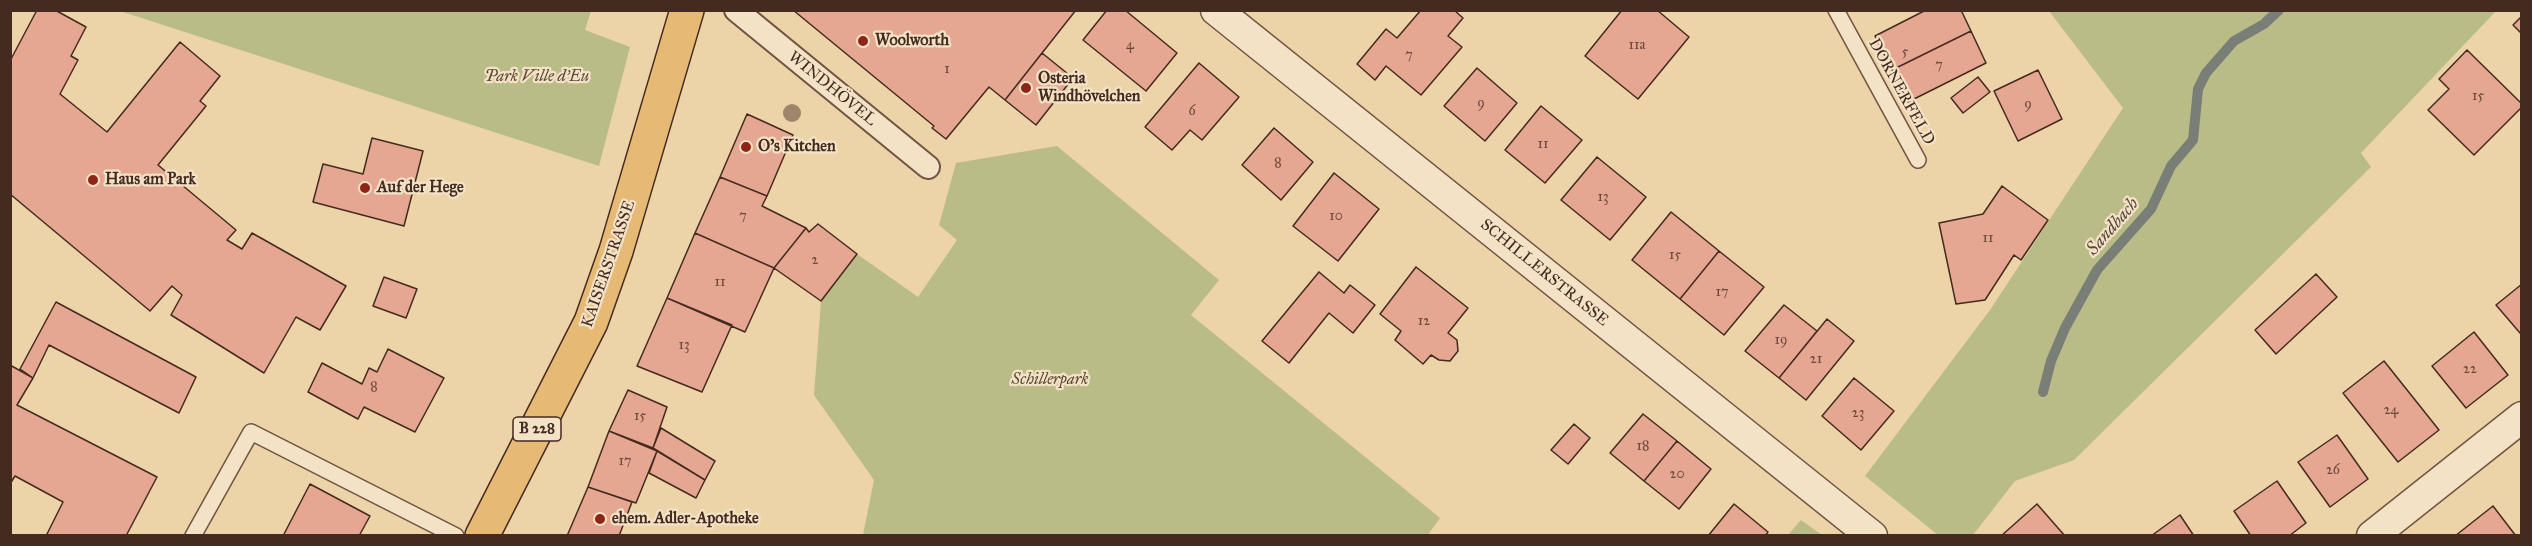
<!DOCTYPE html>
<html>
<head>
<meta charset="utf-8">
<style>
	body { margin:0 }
	#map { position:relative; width:2532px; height:546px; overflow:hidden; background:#edd3a8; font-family:"IM FELL Great Primer",serif }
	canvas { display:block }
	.frame { position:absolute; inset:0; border:12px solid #452a20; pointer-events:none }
</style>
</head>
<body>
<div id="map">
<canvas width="2532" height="546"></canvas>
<div class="frame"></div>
</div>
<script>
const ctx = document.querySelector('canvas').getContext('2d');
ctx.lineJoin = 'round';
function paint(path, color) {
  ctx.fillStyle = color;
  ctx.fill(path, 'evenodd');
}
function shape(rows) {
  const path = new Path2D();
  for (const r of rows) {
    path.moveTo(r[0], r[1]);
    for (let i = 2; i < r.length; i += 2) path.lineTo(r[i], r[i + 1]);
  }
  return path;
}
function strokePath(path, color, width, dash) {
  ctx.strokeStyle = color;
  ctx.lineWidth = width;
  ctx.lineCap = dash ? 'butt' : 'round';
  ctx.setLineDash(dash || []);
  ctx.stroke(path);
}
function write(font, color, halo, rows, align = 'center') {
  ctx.font = font + ' "IM FELL Great Primer",serif';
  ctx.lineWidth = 4.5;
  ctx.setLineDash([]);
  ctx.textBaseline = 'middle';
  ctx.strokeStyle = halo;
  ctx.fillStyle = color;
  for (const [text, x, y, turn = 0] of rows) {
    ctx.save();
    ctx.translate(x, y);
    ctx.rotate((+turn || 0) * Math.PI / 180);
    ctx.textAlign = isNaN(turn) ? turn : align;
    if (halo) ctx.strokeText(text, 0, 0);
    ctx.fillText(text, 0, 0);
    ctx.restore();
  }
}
const green = shape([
	[120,11,591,11,585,30,630,47,599,166],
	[2049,11,2496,11,2361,153,2371,167,2074,460,2015,481,1973,535,1938,535,1865,476,1990,310,2123,108],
	[1057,146,1219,280,1191,315,1440,518,1427,536,863,535,874,480,814,395,821,301,857,254,918,297,957,240,939,225,956,163],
	[1801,520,1822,535,1788,535]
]);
const stream = shape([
	[2043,392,2051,361,2065,328,2097,270,2151,209,2171,166,2193,140,2198,89,2206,73,2234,41,2264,24,2279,10]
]);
const building = shape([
	[37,10,55,10,86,27,71,56,78,60,60,94,107,132,180,42,220,76,200,101,206,106,158,165,236,230,227,240,242,249,252,233,346,286,320,330,296,317,264,373,171,315,182,295,172,286,150,311,10,194,10,61,37,10],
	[793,10,1076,10,1005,100,989,87,946,139,932,128,934,126,793,10],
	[1107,10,1125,10,1177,53,1146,91,1083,40,1107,10],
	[1421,10,1454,10,1463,18,1448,36,1462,47,1421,95,1386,66,1375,80,1357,64,1386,29,1397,38,1421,10],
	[1622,10,1657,10,1689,37,1638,99,1585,56,1622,10],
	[1926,10,1961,10,1971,31,1892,70,1875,36,1926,10],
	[2522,16,2522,34,2513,25,2522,16],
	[1971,31,1986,63,1908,102,1892,70,1971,31],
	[2467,50,2522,104,2522,107,2474,155,2428,110,2449,89,2439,79,2467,50],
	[1042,53,1073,78,1036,125,1005,100,1042,53],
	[1199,63,1239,97,1202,140,1190,130,1172,150,1145,127,1199,63],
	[1477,68,1517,103,1485,141,1444,106,1477,68],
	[2038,70,2062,119,2018,141,1994,91,2038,70],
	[1978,77,1990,92,1963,113,1951,98,1978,77],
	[1541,106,1582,140,1545,183,1505,150,1541,106],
	[747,114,793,135,767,196,720,177,747,114],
	[1274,128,1313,162,1281,200,1242,165,1274,128],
	[372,138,423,151,404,226,313,202,323,164,363,174,372,138],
	[1597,157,1646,197,1610,240,1561,200,1597,157],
	[1334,173,1379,209,1338,261,1293,226,1334,173],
	[720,177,767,196,762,206,806,228,774,268,695,233,720,177],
	[2002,186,2048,220,2021,260,2014,255,1985,300,1956,304,1939,223,1983,214,2002,186],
	[1671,212,1719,251,1680,299,1632,260,1671,212],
	[818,224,857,254,821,301,774,268,806,228,809,232,818,224],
	[695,233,774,268,745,332,667,298,695,233],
	[1719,251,1764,287,1724,335,1680,299,1719,251],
	[1416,267,1468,308,1448,333,1457,340,1458,351,1450,361,1439,360,1431,355,1423,364,1395,340,1401,331,1380,314,1416,267],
	[1319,272,1344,293,1350,285,1375,305,1353,333,1329,313,1289,363,1262,341,1319,272],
	[2316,274,2337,297,2276,354,2255,330,2316,274],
	[384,277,417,289,406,318,373,306,384,277],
	[2522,284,2522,332,2520,333,2496,305,2522,284],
	[667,298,732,325,702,392,637,366,667,298],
	[56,302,196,377,179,413,49,345,33,378,20,369,56,302],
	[1784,305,1817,331,1779,378,1745,351,1784,305],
	[1827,319,1854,341,1806,400,1779,378,1827,319],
	[2474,332,2508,375,2466,408,2432,366,2474,332],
	[388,349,444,378,415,432,364,407,358,419,308,392,322,363,362,384,369,368,377,372,388,349],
	[2384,361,2439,430,2398,462,2343,393,2384,361],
	[10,365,33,378,17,405,157,477,126,536,46,536,63,502,15,476,10,484,10,365],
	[1854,378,1894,411,1861,450,1822,416,1854,378],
	[628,390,667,407,653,448,609,431,628,390],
	[1643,414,1677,441,1644,481,1610,453,1643,414],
	[1574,424,1590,438,1568,464,1551,450,1574,424],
	[661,428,715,461,705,480,653,448,661,428],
	[609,431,657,451,636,503,588,487,609,431],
	[2337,435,2368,479,2330,507,2298,462,2337,435],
	[1677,441,1711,469,1679,509,1644,481,1677,441],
	[657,451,705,480,696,498,649,473,657,451],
	[2277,481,2306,523,2289,536,2251,536,2234,511,2277,481],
	[310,484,370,516,359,536,283,536,310,484],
	[588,487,632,502,619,536,567,536,588,487],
	[1734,504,1768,532,1765,536,1708,536,1734,504],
	[2037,504,2065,536,2001,536,2037,504],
	[2493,506,2516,536,2455,536,2493,506],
	[2180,515,2194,536,2151,536,2180,515]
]);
const service = shape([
	[1836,10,1918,160],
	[193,536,251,432,456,536]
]);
const pedestrian = shape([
	[736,10,928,167]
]);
const minor = shape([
	[1216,10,1872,536],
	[2372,536,2522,417]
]);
const primary = shape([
	[482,536,591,322,616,251,687,10]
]);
const trees = [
	[792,113]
];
const markers = [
	[863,41,6,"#8f2418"],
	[1026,88,6,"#8f2418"],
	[746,147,6,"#8f2418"],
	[93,180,6,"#8f2418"],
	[365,188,6,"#8f2418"],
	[600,519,6,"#8f2418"]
];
const numberNames = [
	["4",1130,46],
	["11a",1637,46],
	["5",1905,53],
	["7",1409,56],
	["7",1939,66],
	["1",947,70],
	["15",2478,97],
	["9",1481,104],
	["9",2028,105],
	["6",1192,112],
	["11",1543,145],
	["8",1278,164],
	["13",1603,198],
	["7",743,217],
	["10",1336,217],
	["11",1988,239],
	["15",1675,256],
	["2",815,261],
	["11",720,283],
	["17",1722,293],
	["12",1424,322],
	["19",1781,341],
	["13",684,346],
	["21",1816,360],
	["22",2470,370],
	["8",374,388],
	["24",2391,411],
	["23",1858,414],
	["15",640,417],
	["18",1643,447],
	["17",625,462],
	["26",2333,471],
	["20",1677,475]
];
const shields = [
	[537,429,48]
];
const shieldNames = [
	["B 228",537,429]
];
const poiNames = [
	["Woolworth",875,41],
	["Osteria",1038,79],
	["Windhövelchen",1038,97],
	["O’s Kitchen",758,147],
	["Haus am Park",105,180],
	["Auf der Hege",377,188],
	["ehem. Adler-Apotheke",612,519]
];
const parkNames = [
	["Park Ville d’Eu",537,77],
	["Schillerpark",1050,380]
];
const streetNames = [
	["WINDHÖVEL",832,89,39],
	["DORNERFELD",1901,92,61],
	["KAISERSTRASSE",609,264,-71],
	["SCHILLERSTRASSE",1544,273,39]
];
const waterNames = [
	["Sandbach",2113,227,-49]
];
paint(green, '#b9bc87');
strokePath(stream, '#797e76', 10);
paint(building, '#e5a791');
strokePath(building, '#452a20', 1.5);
strokePath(service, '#6f5442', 18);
strokePath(pedestrian, '#6f5442', 26);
strokePath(minor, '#6f5442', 33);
strokePath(primary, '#452a20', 36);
strokePath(service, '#f3e2c6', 15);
strokePath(pedestrian, '#f3e2c6', 22);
strokePath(minor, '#f3e2c6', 30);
strokePath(primary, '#e6ba74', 33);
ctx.fillStyle = '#9d8669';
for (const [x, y] of trees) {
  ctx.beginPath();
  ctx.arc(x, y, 9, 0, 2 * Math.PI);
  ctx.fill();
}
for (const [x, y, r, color] of markers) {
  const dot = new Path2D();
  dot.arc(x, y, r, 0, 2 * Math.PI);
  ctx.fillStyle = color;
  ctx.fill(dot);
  strokePath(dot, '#f3e2c6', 2);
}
write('14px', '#6d493c', null, numberNames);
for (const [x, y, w] of shields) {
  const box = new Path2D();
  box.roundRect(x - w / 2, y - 12, w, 24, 4.5);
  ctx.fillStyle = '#f3e2c6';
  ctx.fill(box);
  strokePath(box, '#452a20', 1.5);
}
write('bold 15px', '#452a20', null, shieldNames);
write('bold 16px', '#452a20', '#f3e2c6', poiNames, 'left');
write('italic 16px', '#5c4735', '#f3e2c6', parkNames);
write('16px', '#452a20', '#f3e2c6', streetNames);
write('italic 18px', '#56463d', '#f3e2c6', waterNames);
</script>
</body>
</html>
